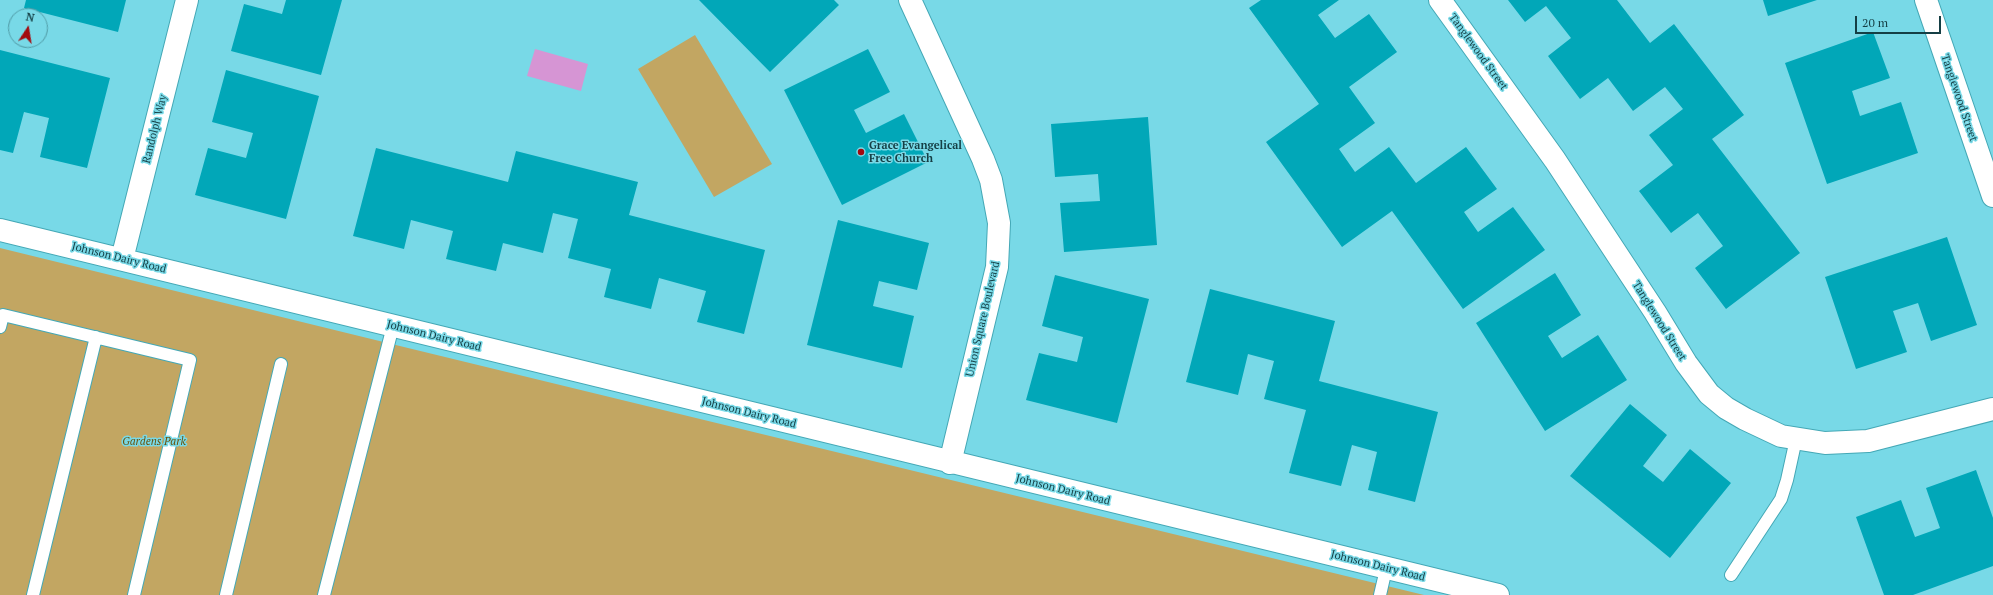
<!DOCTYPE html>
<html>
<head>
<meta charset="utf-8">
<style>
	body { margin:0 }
	#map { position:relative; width:1993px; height:595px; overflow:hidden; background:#78d9e7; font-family:"PT Serif",serif }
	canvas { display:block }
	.north { position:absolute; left:8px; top:8px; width:40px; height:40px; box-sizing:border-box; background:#78d9e7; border:1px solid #509ba6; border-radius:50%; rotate:12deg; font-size:11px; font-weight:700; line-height:16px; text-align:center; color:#153f45 }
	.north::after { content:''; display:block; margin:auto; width:14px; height:18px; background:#a30a0f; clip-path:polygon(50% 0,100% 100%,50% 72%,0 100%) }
	.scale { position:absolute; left:1855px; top:16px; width:86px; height:18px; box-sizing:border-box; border:2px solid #153f45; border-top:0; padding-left:5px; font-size:12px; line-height:14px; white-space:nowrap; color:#153f45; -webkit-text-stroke:3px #78d9e7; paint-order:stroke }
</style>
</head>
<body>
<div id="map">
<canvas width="1993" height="595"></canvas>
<div class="north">N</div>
<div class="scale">20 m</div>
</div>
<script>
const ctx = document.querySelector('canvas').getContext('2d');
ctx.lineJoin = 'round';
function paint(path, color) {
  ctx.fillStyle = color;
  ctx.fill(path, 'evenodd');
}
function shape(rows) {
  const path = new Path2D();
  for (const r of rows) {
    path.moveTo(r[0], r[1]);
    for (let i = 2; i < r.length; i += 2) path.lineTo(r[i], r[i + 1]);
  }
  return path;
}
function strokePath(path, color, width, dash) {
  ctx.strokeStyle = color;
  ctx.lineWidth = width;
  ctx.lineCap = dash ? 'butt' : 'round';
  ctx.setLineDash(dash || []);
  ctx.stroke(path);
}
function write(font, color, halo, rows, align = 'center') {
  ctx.font = font + ' "PT Serif",serif';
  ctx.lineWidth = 3;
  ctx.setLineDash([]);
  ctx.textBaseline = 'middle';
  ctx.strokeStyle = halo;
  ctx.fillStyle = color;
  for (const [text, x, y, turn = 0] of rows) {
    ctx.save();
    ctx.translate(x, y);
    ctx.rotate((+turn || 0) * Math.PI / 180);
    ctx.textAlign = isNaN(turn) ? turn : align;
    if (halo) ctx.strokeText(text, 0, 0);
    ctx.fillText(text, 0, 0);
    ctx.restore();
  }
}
const green = shape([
	[695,35,772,164,714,197,638,69],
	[0,248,408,348,1424,595,0,595]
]);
const water = shape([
	[535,49,588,64,581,91,527,76]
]);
const building = shape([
	[26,0,126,0,118,32,24,8],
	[286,0,342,0,321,75,231,51,244,4,282,14],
	[699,0,834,0,839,5,770,72],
	[1261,0,1339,0,1318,15,1335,38,1369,14,1397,52,1349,87,1375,123,1339,149,1355,172,1389,147,1416,183,1466,147,1497,189,1464,212,1478,232,1513,207,1545,250,1463,309,1392,211,1342,247,1266,142,1319,104,1249,8],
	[1508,0,1617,0,1650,43,1674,24,1744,115,1712,139,1800,253,1726,309,1695,268,1723,246,1698,213,1671,233,1639,191,1673,165,1649,135,1683,109,1665,87,1633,111,1608,78,1580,99,1548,56,1571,38,1546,6,1525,22],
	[1763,0,1817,0,1768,16],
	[1873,32,1890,78,1852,91,1860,116,1901,102,1918,153,1827,184,1785,63],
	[868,49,890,92,854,110,866,133,904,114,928,162,842,205,784,90],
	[0,50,110,78,87,168,40,157,49,118,24,112,13,153,0,150],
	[226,70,319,96,286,219,195,195,208,148,246,158,253,133,212,122],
	[1148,117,1157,245,1064,252,1060,203,1100,201,1098,174,1055,177,1051,124],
	[376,148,508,182,516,151,638,182,629,215,765,250,744,334,697,322,706,291,659,278,651,309,604,297,611,269,568,258,578,219,553,213,543,253,503,243,496,271,446,259,453,231,411,220,404,249,353,236],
	[838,220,929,243,917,290,879,281,873,306,914,316,902,368,807,345],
	[1947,237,1977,325,1931,341,1918,303,1893,311,1907,352,1856,369,1825,277],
	[1555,273,1581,315,1548,336,1562,358,1598,335,1627,380,1545,431,1476,323],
	[1055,275,1149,299,1117,423,1026,400,1039,353,1077,362,1083,337,1042,326],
	[1210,289,1335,321,1319,381,1438,412,1415,502,1368,490,1377,452,1352,445,1341,486,1289,473,1306,410,1264,399,1274,361,1248,354,1238,395,1186,382],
	[1630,404,1667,435,1643,466,1663,482,1690,449,1731,483,1670,558,1570,476],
	[1976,470,1993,518,1993,566,1913,595,1884,595,1856,517,1901,500,1915,537,1940,528,1926,488]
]);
const service = shape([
	[0,327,3,315,190,360,134,595],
	[1731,575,1781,499,1787,480,1796,439],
	[33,595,96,337],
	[226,595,281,364],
	[324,595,393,326],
	[1380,595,1386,569]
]);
const minor = shape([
	[910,0,983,159,991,180,999,223,997,267,950,463],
	[1440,0,1555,160,1655,312,1686,363,1709,394,1726,408,1745,419,1781,436,1825,443,1868,441,1993,409],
	[1926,0,1993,196],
	[0,230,1498,595],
	[122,259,187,0]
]);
const markers = [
	[861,152,4,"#a30a0f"]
];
const streetNames = [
	["Tanglewood Street",1478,52,54],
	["Tanglewood Street",1959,98,71],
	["Randolph Way",155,129,-76],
	["Johnson Dairy Road",119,258,14],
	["Union Square Boulevard",983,319,-77],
	["Tanglewood Street",1659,321,58],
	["Johnson Dairy Road",434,336,14],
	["Johnson Dairy Road",749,413,14],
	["Johnson Dairy Road",1063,490,14],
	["Johnson Dairy Road",1378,566,14]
];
const poiNames = [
	["Grace Evangelical",869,146],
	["Free Church",869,159]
];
const parkNames = [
	["Gardens Park",154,442]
];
paint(green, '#c2a662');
paint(water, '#d695d4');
paint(building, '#01a7b8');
strokePath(service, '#44a8b6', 14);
strokePath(minor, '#44a8b6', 24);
strokePath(service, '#fff', 12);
strokePath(minor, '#fff', 22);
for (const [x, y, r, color] of markers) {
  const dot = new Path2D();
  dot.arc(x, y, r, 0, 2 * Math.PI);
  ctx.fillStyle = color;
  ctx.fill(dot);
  strokePath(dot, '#78d9e7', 1.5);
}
write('11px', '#153f45', '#78d9e7', streetNames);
write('bold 11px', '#153f45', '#78d9e7', poiNames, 'left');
write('italic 11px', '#6a520d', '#78d9e7', parkNames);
</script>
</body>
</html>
